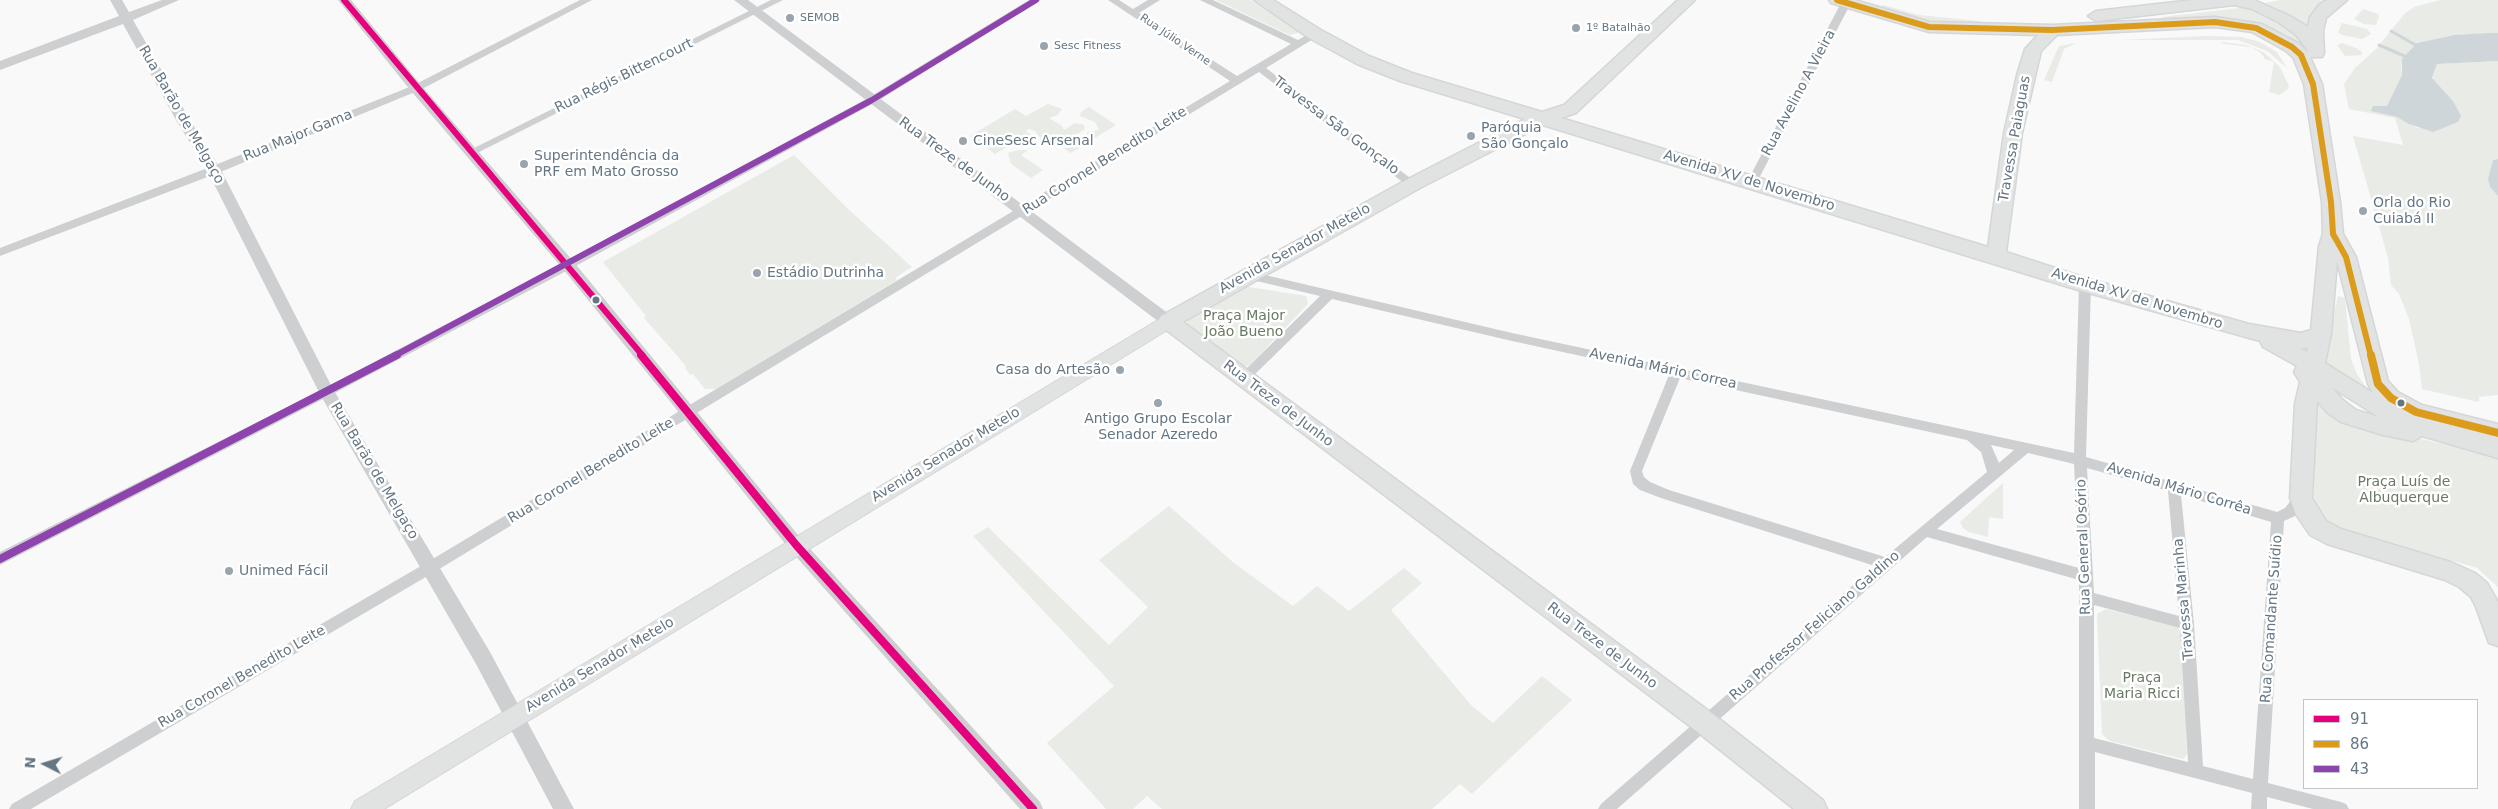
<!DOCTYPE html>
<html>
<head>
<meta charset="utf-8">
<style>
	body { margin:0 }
	#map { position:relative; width:2498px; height:809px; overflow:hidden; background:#f9f9f9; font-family:"DejaVu Sans",sans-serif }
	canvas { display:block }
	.legend { position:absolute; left:2303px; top:699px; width:175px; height:90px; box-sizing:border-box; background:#fff; border:1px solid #c1c8cd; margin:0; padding:6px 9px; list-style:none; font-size:15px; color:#657683 }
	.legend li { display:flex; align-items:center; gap:10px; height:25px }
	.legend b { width:25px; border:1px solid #c1c8cd }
	.north { position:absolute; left:20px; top:739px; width:50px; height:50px; -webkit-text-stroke:4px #fff; paint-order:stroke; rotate:275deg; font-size:14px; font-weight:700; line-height:20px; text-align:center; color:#657683 }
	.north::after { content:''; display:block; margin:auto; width:18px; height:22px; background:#657683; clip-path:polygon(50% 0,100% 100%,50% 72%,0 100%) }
</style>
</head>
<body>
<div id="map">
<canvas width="2498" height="809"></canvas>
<ul class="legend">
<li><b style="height:6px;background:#e5007d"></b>91</li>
<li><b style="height:6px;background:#da9c1a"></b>86</li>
<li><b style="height:6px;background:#8e44ad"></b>43</li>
</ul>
<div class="north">N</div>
</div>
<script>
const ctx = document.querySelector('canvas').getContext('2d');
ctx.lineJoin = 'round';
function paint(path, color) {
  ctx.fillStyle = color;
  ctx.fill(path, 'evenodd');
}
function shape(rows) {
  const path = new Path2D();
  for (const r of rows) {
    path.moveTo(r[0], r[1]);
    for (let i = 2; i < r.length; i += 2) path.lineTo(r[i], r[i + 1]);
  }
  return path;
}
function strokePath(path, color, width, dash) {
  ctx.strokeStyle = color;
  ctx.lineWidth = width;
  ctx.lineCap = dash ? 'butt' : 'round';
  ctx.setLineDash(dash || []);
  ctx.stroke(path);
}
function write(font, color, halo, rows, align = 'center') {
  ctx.font = font + ' "DejaVu Sans",sans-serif';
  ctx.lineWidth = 5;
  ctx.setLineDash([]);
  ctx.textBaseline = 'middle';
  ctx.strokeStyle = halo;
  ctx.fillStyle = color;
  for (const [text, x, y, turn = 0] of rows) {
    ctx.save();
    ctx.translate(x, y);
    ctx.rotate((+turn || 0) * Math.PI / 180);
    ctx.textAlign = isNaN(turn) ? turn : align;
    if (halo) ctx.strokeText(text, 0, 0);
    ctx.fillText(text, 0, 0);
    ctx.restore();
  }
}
const green = shape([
	[1216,0,1250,0,1301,32,1290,35,1283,32],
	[2280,0,2324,0,2314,12,2308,35,2316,60,2293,41,2250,22,2225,18,2164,20,2162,17,2239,8],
	[2440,0,2498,0,2498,33,2454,35,2417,43,2401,65,2402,75,2387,107,2374,106,2376,112,2397,117,2418,128,2448,126,2458,122,2453,101,2432,79,2437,64,2498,61,2498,159,2493,160,2490,187,2498,196,2498,395,2479,397,2479,402,2422,389,2419,364,2409,319,2399,294,2391,285,2388,258,2353,136,2403,145,2395,118,2349,109,2344,84,2355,68,2376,49,2405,13,2414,7],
	[1883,5,1919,15,1979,21,1984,24,1940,23,1921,19,1880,8],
	[2363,9,2378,14,2379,16,2376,25,2364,24,2354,19],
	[2342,23,2367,29,2371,34,2362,39,2342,35,2338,32],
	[2206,36,2242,37,2260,42,2277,52,2287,68,2267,51,2238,40,2121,40],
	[2221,42,2247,45,2263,52,2269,57,2280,67,2289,86,2287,90,2279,95,2269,92,2274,62,2265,59,2261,53,2251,47,2224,44],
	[2076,43,2064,49,2052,82,2044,80,2059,46],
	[2342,43,2356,48,2361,51,2362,55,2345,56,2337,45],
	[1048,104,1062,109,1058,115,1049,118,1062,126,1063,129,1066,129,1075,123,1084,125,1085,129,1072,138,1058,143,1039,137,1035,131,1029,129,1026,131,1033,136,1034,142,1021,146,1011,144,995,154,970,136,1015,109,1026,116],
	[1089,107,1116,125,1071,153,1063,148,1067,148,1082,140,1090,140,1092,139,1087,136,1087,132,1099,130,1095,122,1080,116,1081,112],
	[1018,150,1028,150,1021,155,1043,170,1031,178,1011,164,1008,153],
	[794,155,847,208,912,267,895,278,897,280,716,389,705,389,693,374,690,375,685,368,686,366,644,318,646,316,603,262],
	[1243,286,1306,296,1308,304,1250,365,1243,367,1187,324,1188,317],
	[2338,296,2345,298,2351,359,2357,374,2370,393,2321,367],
	[2320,400,2413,437,2498,457,2498,587,2477,568,2325,523,2314,510,2315,408],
	[2003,483,2003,519,1989,517,1988,537,1969,532,1963,528,1960,522],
	[1169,506,1234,563,1293,606,1317,586,1349,611,1404,568,1422,583,1391,610,1471,705,1493,723,1542,676,1572,700,1472,794,1460,784,1432,809,1162,809,1147,796,1133,809,1106,809,1047,743,1114,686,973,536,988,527,1109,645,1148,607,1099,560],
	[2106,609,2178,627,2183,637,2187,754,2183,759,2110,741,2102,734,2097,614]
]);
const water = shape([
	[2489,33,2498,33,2498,61,2437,64,2432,78,2453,101,2461,116,2458,122,2433,132,2409,124,2397,117,2371,111,2373,106,2387,106,2402,75,2402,59,2417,43,2454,35],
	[2498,159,2498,196,2490,187,2488,179,2493,160]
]);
const pier = shape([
	[2477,404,2498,409,2498,433,2478,412]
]);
const stream = shape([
	[2391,31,2419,47],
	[2379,45,2409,58]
]);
const minor = shape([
	[580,0,592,0,420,90,218,173,0,256,0,248,210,167,412,86,580,0],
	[771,0,783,0,475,154,467,154,466,152,771,0],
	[1029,0,1041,0,876,102,572,268,331,395,0,565,0,552,323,389,564,262,868,98,1029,0],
	[1108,0,1119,0,1133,9,1148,0,1160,0,1139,13,1237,76,1291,44,1200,0,1213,0,1298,40,1312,32,1318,32,1318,36,1266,68,1418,184,1413,188,1409,187,1259,72,436,571,31,809,9,809,12,804,426,563,1230,81,1108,0],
	[1846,0,1851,3,1757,182,1756,185,1748,185,1747,182,1841,3,1846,0],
	[1248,271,1512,333,2074,453,2079,285,2085,281,2089,282,2091,285,2086,457,2277,512,2285,508,2296,494,2301,493,2306,494,2308,498,2295,516,2284,521,2268,783,2341,802,2346,804,2349,809,2313,809,2267,797,2267,809,2251,809,2252,793,2095,752,2095,809,2079,809,2079,580,1927,537,1617,809,1598,809,1601,804,1875,566,1661,498,1640,490,1633,484,1630,471,1669,375,1512,341,1332,299,1248,381,1240,381,1238,378,1240,375,1320,296,1244,278,1242,275,1248,271],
	[1680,378,1967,440,1981,452,1987,472,1885,557,1669,490,1650,482,1644,477,1642,471,1680,378],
	[1991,445,2014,450,1999,463,1991,445],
	[2028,453,2074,464,2079,568,1937,529,2028,453],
	[2087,468,2168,491,2179,616,2094,593,2087,468],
	[2181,495,2271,522,2253,779,2203,766,2194,624,2181,495],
	[2094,605,2180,628,2188,762,2094,738,2094,605]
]);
const tertiary = shape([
	[110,0,122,0,129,12,162,0,179,0,133,20,190,120,221,170,333,389,490,652,574,809,553,809,476,664,321,396,207,170,176,120,123,24,0,70,0,61,119,16,110,0],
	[338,0,351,0,421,85,573,261,803,541,1040,802,1043,809,1020,809,791,551,563,269,411,91,338,0],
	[734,0,748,0,1173,317,1176,321,1173,325,1163,325,734,0]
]);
const secondary = shape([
	[1168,314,1174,316,1177,321,1174,326,384,809,351,809,355,801,1168,314]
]);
const primary = shape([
	[1254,0,1273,0,1321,30,1369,56,1412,73,1542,112,1564,105,1678,0,1695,0,1576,113,1561,118,1988,247,2004,133,2017,75,2025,49,2038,35,1929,32,1831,3,1829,0,1855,0,1930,22,2052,25,2215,17,2262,24,2298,43,2308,52,2307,49,2295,34,2278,22,2252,9,2234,5,2096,21,2088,16,2096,11,2193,0,2254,0,2290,16,2308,27,2310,17,2319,5,2327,0,2347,0,2326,18,2323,31,2324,53,2322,57,2310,57,2322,84,2340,202,2343,234,2356,257,2388,381,2398,392,2422,405,2498,424,2498,458,2422,436,2413,441,2383,435,2341,422,2328,413,2317,401,2312,498,2326,521,2341,529,2451,562,2475,573,2487,583,2498,602,2498,646,2489,643,2476,607,2471,597,2459,587,2445,580,2327,544,2310,535,2295,513,2290,498,2295,404,2300,382,2294,372,2297,366,2263,347,2260,341,2078,290,1543,125,1420,188,1183,322,1713,714,1823,800,1827,809,1794,809,1695,730,1161,326,1158,321,1161,316,1406,180,1525,119,1400,81,1357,64,1309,38,1254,0],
	[2215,27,2252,32,2286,51,2293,57,2304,84,2322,202,2323,234,2319,246,2311,330,2301,333,2249,324,2089,279,2006,252,2022,133,2041,51,2057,35,2215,27],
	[2337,261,2368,384,2373,393,2325,363,2331,334,2337,261],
	[2308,347,2307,352,2299,348,2302,349,2308,347],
	[2331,387,2379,417,2356,410,2344,401,2331,387]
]);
const bus1Far1 = shape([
	[344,0,643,356]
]);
const bus1 = shape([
	[641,355,797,546,1033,809]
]);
const bus2Far1 = shape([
	[1837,0,1929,27,2052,30,2215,22,2256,28,2292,47,2301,55,2313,84,2331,202,2333,234,2346,257,2371,356]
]);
const bus2 = shape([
	[2371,355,2378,384,2391,398,2416,412,2498,433]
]);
const bus3Far1 = shape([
	[394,356,872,100,1036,0]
]);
const bus3 = shape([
	[0,559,397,355]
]);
const markers = [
	[790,18,5,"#99a4ac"],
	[1576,28,5,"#99a4ac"],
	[1044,46,5,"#99a4ac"],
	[1471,136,5,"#99a4ac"],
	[963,141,5,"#99a4ac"],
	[524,164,5,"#99a4ac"],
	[2363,211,5,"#99a4ac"],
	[757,273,5,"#99a4ac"],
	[596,300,4.5,"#657683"],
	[1120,370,5,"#99a4ac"],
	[1158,403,5,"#99a4ac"],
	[2401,403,4.5,"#657683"],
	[229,571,5,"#99a4ac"]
];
const farPoinames = [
	["SEMOB",800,18],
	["1º Batalhão",1586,28],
	["Sesc Fitness",1054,46]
];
const farStreetnames = [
	["Rua Júlio Verne",1175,40,34]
];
const streetNames = [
	["Rua Régis Bittencourt",624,76,-26],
	["Rua Avelino A Vieira",1799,93,-62],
	["Rua Barão de Melgaço",181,115,60],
	["Travessa São Gonçalo",1336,126,37],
	["Rua Major Gama",298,136,-22],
	["Travessa Paiaguas",2015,139,-80],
	["Rua Treze de Junho",954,160,36],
	["Rua Coronel Benedito Leite",1105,161,-32],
	["Avenida XV de Novembro",1749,181,17],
	["Avenida Senador Metelo",1295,249,-29],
	["Avenida XV de Novembro",2137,299,17],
	["Avenida Mário Correa",1663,369,12],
	["Rua Treze de Junho",1278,404,37],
	["Avenida Senador Metelo",946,455,-31],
	["Rua Barão de Melgaço",374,471,59],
	["Rua Coronel Benedito Leite",591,471,-31],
	["Avenida Mário Corrêa",2179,489,17],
	["Rua General Osório",2084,547,-92],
	["Travessa Marinha",2184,599,-95],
	["Rua Comandante Suídio",2272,619,-86],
	["Rua Professor Feliciano Galdino",1815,626,-41],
	["Rua Treze de Junho",1602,646,37],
	["Avenida Senador Metelo",600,665,-31],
	["Rua Coronel Benedito Leite",242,677,-30]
];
const poiNames = [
	["Paróquia",1481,128],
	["São Gonçalo",1481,144],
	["CineSesc Arsenal",973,141],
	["Superintendência da",534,156],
	["PRF em Mato Grosso",534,172],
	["Orla do Rio",2373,203],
	["Cuiabá II",2373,219],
	["Estádio Dutrinha",767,273],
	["Casa do Artesão",1110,370,"right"],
	["Antigo Grupo Escolar",1158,419,"center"],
	["Senador Azeredo",1158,435,"center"],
	["Unimed Fácil",239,571]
];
const parkNames = [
	["Praça Major",1244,316],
	["João Bueno",1244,332],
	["Praça Luís de",2404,482],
	["Albuquerque",2404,498],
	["Praça",2142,678],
	["Maria Ricci",2142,694]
];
paint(green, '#e8ebe6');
paint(water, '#ced6d9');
paint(pier, '#f9f9f9');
strokePath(stream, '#ced6d9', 3);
strokePath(secondary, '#d5d6d7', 2);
strokePath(primary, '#d5d6d7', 3);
paint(minor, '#cecfd0');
paint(tertiary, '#cecfd0');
paint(secondary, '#e1e2e2');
paint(primary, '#e1e2e2');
strokePath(bus1Far1, '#e5007d', 6);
strokePath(bus1, '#e5007d', 8);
strokePath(bus2Far1, '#da9c1a', 6);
strokePath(bus2, '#da9c1a', 8);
strokePath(bus3Far1, '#8e44ad', 6);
strokePath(bus3, '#8e44ad', 8);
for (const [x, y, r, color] of markers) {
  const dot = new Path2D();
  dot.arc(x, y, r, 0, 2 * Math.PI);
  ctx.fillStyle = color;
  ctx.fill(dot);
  strokePath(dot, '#fff', 2);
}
write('11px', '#657683', '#fff', farPoinames, 'left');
write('11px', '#657683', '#fff', farStreetnames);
write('14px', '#657683', '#fff', streetNames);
write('14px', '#657683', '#fff', poiNames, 'left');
write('14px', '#687a64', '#fff', parkNames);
</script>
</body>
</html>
